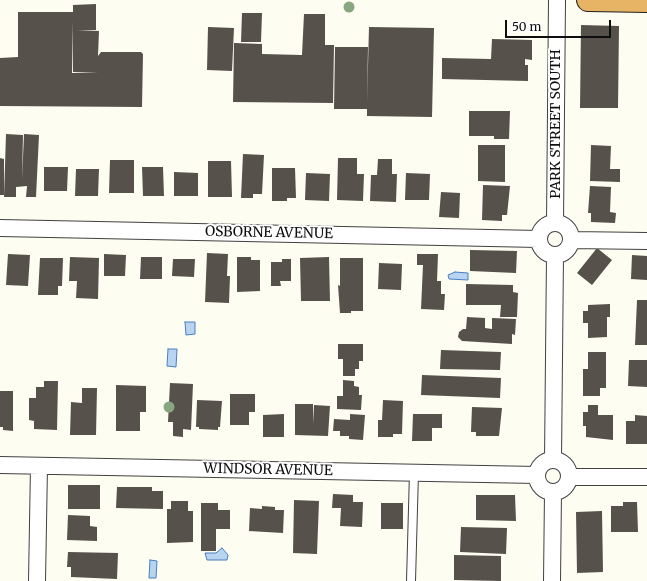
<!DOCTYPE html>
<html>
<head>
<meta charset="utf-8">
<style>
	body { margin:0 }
	#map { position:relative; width:647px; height:581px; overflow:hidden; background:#fefdf1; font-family:Merriweather,serif }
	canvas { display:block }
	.scale { position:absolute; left:505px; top:20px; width:106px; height:18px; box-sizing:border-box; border:2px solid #0e0e0e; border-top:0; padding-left:5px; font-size:12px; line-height:14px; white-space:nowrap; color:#0e0e0e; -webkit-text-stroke:3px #fff; paint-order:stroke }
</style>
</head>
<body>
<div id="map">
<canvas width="647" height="581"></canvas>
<div class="scale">50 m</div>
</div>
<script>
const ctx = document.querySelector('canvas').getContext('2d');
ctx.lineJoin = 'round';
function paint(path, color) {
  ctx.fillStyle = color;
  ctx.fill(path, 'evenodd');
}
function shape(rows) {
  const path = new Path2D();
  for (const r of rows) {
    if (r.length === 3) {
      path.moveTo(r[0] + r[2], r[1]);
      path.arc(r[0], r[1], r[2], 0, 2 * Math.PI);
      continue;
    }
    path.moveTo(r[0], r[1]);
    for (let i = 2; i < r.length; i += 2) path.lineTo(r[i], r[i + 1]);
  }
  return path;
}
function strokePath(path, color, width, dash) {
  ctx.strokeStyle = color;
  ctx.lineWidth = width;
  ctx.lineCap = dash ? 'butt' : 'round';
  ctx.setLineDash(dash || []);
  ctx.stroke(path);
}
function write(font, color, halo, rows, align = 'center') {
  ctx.font = font + ' Merriweather,serif';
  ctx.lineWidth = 4;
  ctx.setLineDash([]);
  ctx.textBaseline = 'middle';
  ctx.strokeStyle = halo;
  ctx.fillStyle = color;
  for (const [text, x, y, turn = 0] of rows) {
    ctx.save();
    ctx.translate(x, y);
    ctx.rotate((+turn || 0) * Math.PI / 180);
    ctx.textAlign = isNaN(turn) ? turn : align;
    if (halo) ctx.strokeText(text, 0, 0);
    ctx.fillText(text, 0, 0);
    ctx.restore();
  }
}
const water = shape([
	[455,272,468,273,468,280,449,279,448,275,455,272],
	[185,322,195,322,195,334,186,335,185,322],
	[168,349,177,349,176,367,167,366,168,349],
	[222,548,228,555,227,560,207,560,205,553,216,553,222,548],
	[150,560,157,561,156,578,149,578,150,560]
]);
const building = shape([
	[96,4,96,30,77,30,99,31,98,56,101,52,141,52,143,54,142,107,0,106,0,58,18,57,18,12,73,12,73,5],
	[73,21,73,72,98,73,72,73],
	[242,13,262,13,261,42,241,42],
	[304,14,325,14,325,45,308,45,334,45,333,103,233,102,234,43,262,44,262,54,302,55],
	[581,25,619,26,618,108,580,108],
	[208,27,234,28,232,71,207,70],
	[369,27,434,28,432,117,367,116,367,109,334,109,335,47,368,47,367,104],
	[492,39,532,40,532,60,525,59,525,65,528,65,528,81,442,79,442,58,491,59],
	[469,111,510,111,509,139,494,139,494,136,469,136],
	[6,134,23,135,22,180,24,134,39,135,36,197,26,197,27,186,16,187,16,197,4,197],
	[478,145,505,145,505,182,478,181],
	[591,145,611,146,610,169,620,169,620,182,590,181],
	[243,154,264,155,262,194,253,194,253,198,241,198],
	[0,158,4,159,4,195,0,195],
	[338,158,357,158,357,174,364,174,363,201,337,200],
	[378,159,392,159,392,174,397,174,396,202,370,201,371,175,377,175],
	[110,160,134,160,134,193,109,193],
	[208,161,231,161,232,197,208,197],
	[44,167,68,167,67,191,44,191],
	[142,167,163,167,164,196,143,196],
	[272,168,295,168,296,198,287,198,287,201,272,201],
	[76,169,99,169,98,196,75,196],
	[174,172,198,173,198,196,174,196],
	[306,173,330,174,329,201,305,200],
	[406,173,430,174,429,200,405,200],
	[483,185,510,186,507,215,502,215,502,221,482,220],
	[590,186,611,187,610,212,616,213,615,223,591,222,591,213,588,213],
	[441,192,460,193,459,218,439,217],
	[597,248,612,260,592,285,577,273],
	[470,250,517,251,516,273,470,271],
	[207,253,228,254,227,276,230,276,229,303,205,302],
	[8,254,30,255,28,286,6,285],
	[104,254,126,255,125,276,104,276],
	[417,254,438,254,437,281,441,281,441,294,445,294,444,310,421,309,423,265,417,265],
	[632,255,647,256,647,280,631,279],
	[70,257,99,258,98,299,76,298,77,281,69,281],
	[141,257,162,257,162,279,140,279],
	[237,257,251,257,251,260,260,260,260,291,237,292],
	[329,257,330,301,301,301,300,258],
	[40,258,63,258,62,286,58,286,58,295,38,295],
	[340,258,363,258,363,311,351,311,351,313,340,313,338,285,340,286],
	[173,259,195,259,194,277,172,276],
	[282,259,291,259,291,281,280,281,281,286,271,286,271,262,282,262],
	[379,263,402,264,401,290,378,289],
	[466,284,513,285,513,292,518,293,517,317,500,317,501,305,466,305],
	[637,300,647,300,647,345,635,345],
	[610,304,610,317,607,317,607,337,588,338,588,323,583,323,583,311,588,311,588,305],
	[467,317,485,318,485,328,492,329,492,318,516,319,515,335,512,334,512,344,462,341,458,337,459,332,463,329,466,329],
	[338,344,363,344,363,361,359,361,359,369,355,369,355,376,343,376,343,359,338,359],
	[441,350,501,352,500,370,440,369],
	[588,352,606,352,606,388,600,388,600,396,583,396,583,369,588,369],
	[629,360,647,360,647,387,628,386],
	[422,375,501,378,500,398,421,395],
	[343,380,354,381,354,386,359,387,359,395,362,395,361,410,337,409,337,396,343,396],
	[44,381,58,381,57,430,34,429,34,421,29,420,29,398,36,398,36,387,44,387],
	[170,383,193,384,191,430,183,429,183,437,173,436,173,422,168,422],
	[116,385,146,386,146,412,140,412,140,431,116,431],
	[82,388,97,388,96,435,70,435,71,402,82,403],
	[0,391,13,391,13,431,3,430,3,427,0,427],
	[230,394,255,394,255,412,249,412,249,425,230,425],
	[197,400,222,401,220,427,218,427,218,430,199,429,199,427,196,427],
	[383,400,403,401,402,434,393,434,393,437,378,437,378,420,382,420],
	[295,404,313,404,313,424,314,405,330,406,328,436,295,435],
	[588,405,598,405,598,415,613,415,613,440,586,437,586,426,583,426,583,412,588,412],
	[472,407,502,408,499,436,476,436,476,432,471,432],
	[284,414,284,437,263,437,263,415],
	[350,414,365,415,363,440,349,439,349,436,340,436,340,431,333,431,334,419,350,420],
	[413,414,442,414,442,428,432,428,432,441,412,441],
	[635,415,647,416,647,444,626,444,626,421,635,421],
	[68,485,100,485,100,509,68,509],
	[117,487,152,487,152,491,163,491,163,509,116,508],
	[333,494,353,495,353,502,363,502,362,527,340,526,341,508,332,508],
	[476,495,515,495,516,521,476,520],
	[294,500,319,501,317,554,293,553],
	[171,501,188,501,188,511,193,511,193,542,167,543,167,509,171,509],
	[623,502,637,502,638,532,611,532,611,506,623,506],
	[201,503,218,503,218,510,230,510,230,529,216,529,216,551,201,551],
	[381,503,403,503,403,529,381,529],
	[262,506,275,507,275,510,284,510,283,533,249,531,250,508,262,509],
	[602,511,603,572,577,573,576,512],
	[68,515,90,516,90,526,97,527,97,541,67,540],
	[461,527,507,528,506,554,460,552],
	[68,552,118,553,117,579,71,577,71,567,67,567],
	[454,555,501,556,501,581,454,580]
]);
const lane = shape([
	[411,581,414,472]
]);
const street = shape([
	[555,223,557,0],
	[555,239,16],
	[0,228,539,239],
	[571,240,647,241],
	[553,460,555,255],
	[553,476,16],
	[0,465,537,475],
	[569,477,647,477],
	[37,581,39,466],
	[552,581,553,492]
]);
const highway = shape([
	[588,0,647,1]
]);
const trees = [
	[349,7],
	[169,407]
];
const streetNames = [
	["PARK STREET SOUTH",556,124,-90],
	["OSBORNE AVENUE",269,233,1],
	["WINDSOR AVENUE",268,470,1]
];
paint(water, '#b9d4f1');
strokePath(water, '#477fc1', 1);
paint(building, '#56514b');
strokePath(lane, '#414141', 10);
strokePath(street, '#414141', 18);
strokePath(highway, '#1f1f1f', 24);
strokePath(lane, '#fff', 8);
strokePath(street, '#fff', 16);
strokePath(highway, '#e7b365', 22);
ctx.fillStyle = '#88a780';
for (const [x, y] of trees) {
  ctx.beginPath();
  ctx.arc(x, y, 5.5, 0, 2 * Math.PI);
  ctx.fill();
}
write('14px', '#0e0e0e', '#fff', streetNames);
</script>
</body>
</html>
